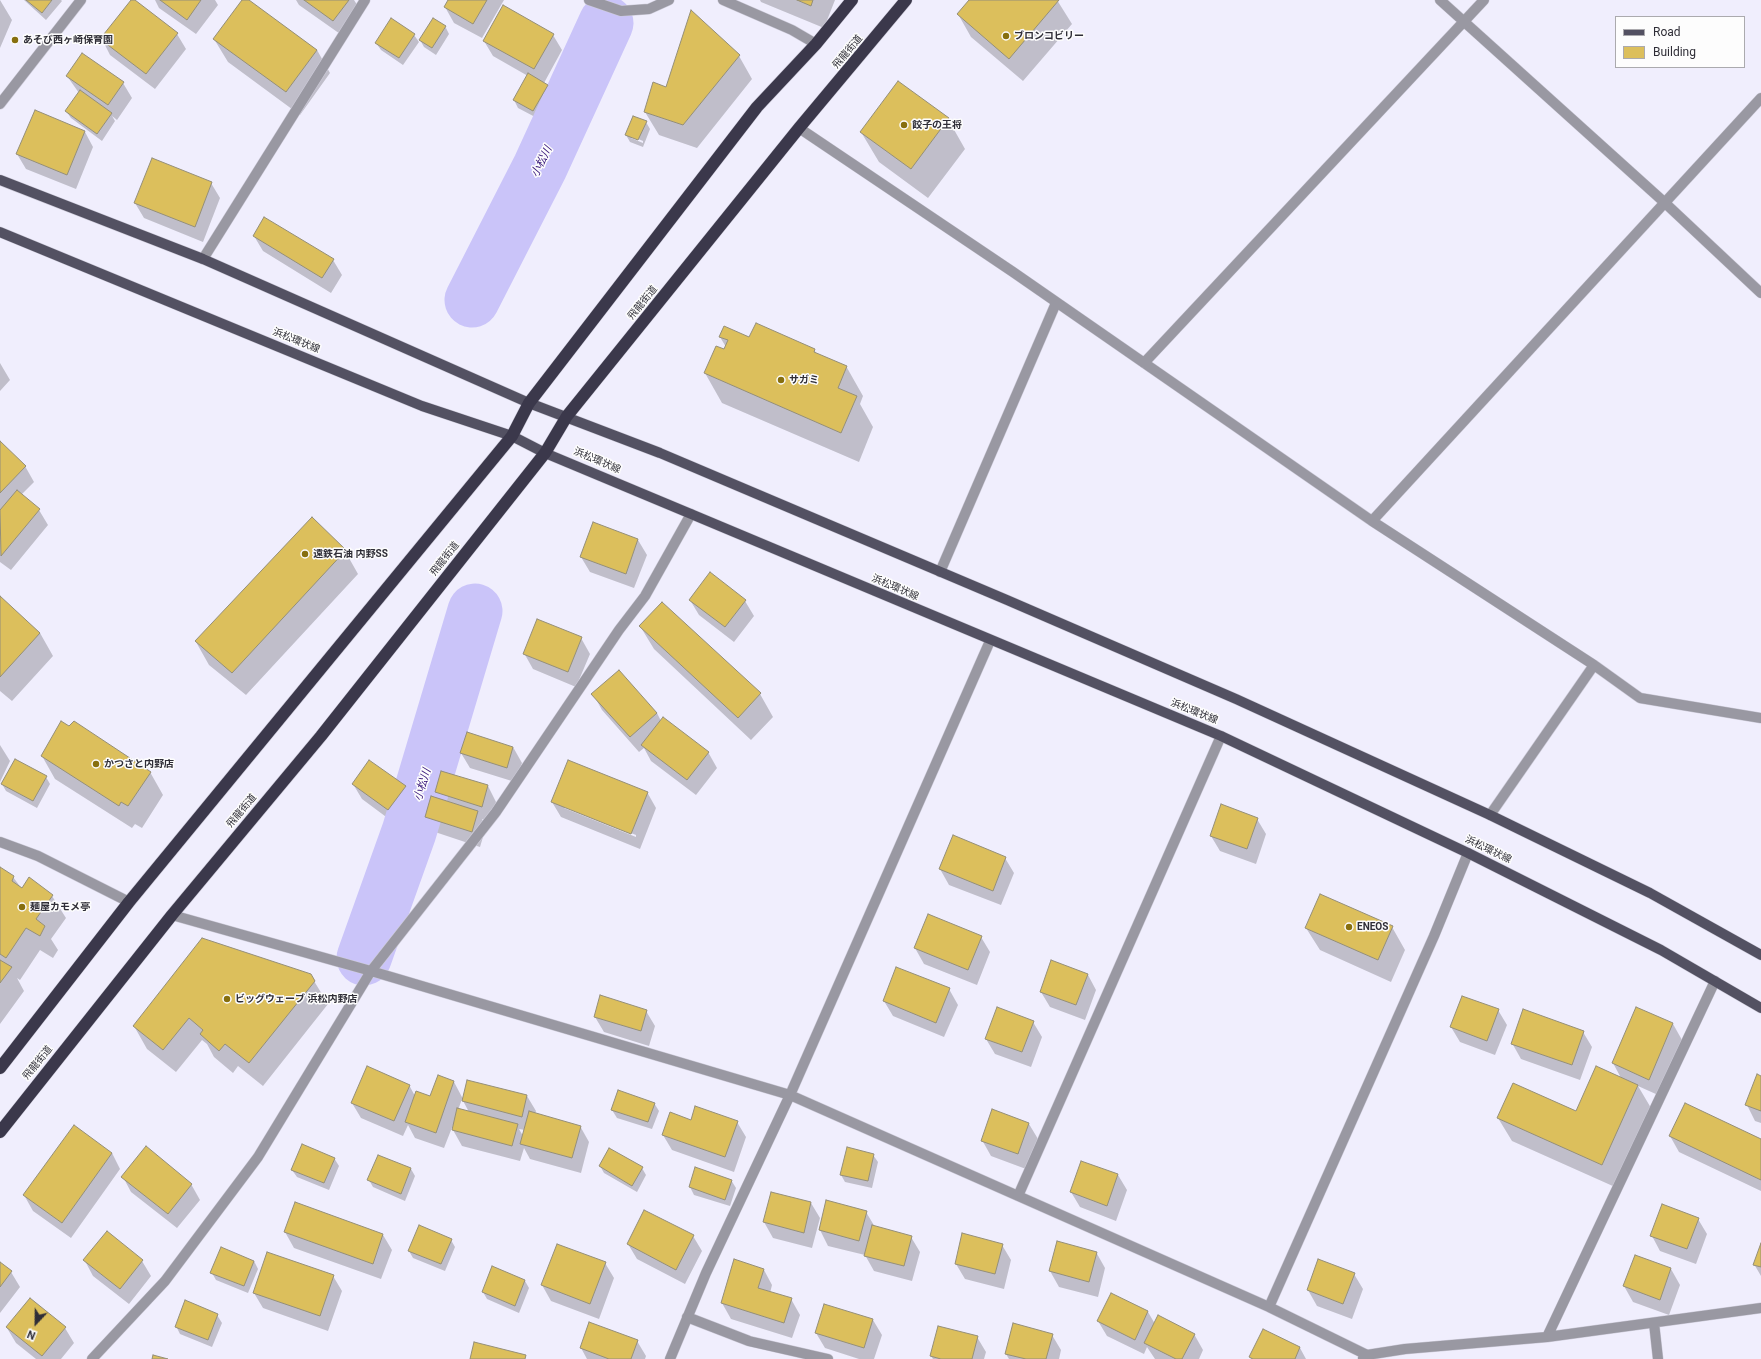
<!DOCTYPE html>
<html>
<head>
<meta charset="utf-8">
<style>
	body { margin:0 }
	#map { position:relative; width:1761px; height:1359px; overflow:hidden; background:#f0eefd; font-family:Roboto,sans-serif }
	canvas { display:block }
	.legend { position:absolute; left:1615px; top:16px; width:130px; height:52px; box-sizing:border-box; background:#fdfdfd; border:1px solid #abaaae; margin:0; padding:5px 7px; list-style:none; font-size:12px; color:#2f2e37 }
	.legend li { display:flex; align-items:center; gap:8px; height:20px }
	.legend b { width:20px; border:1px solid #abaaae }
	.north { position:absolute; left:16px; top:1303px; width:40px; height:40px; -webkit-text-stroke:3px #fdfdfd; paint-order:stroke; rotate:202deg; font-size:11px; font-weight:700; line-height:16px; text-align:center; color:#2f2e37 }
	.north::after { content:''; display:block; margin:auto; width:14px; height:18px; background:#2f2e37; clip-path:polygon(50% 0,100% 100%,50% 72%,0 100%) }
</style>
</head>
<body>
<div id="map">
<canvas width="1761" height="1359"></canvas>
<ul class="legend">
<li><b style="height:5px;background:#535162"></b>Road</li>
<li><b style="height:11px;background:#dcbf5c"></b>Building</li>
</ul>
<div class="north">N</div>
</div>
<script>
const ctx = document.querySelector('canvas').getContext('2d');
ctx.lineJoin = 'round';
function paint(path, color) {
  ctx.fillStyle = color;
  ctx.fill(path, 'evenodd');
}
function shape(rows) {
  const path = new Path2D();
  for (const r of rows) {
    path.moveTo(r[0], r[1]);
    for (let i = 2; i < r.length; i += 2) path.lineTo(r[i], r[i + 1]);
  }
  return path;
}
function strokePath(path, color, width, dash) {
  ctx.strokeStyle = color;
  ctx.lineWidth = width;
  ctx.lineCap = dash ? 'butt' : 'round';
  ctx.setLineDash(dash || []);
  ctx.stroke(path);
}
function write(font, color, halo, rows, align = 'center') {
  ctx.font = font + ' Roboto,"Noto Sans JP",sans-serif';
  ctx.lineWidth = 3;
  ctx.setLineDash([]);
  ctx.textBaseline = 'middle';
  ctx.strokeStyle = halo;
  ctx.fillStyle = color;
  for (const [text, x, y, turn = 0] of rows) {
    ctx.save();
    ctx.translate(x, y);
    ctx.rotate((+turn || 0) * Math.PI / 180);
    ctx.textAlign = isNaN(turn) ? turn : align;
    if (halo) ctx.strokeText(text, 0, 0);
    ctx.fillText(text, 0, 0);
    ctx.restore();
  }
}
const shadow = shape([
	[0,0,12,20,0,48],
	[24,0,61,0,62,1,46,20],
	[132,0,177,34,186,49,155,89,110,55,102,39],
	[155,0,215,0,218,5,196,34,159,8],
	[243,0,247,0,317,50,330,73,300,115,228,62,214,39],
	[296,0,354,0,361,11,343,36,299,5],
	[449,0,504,0,482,38,454,23,445,7],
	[760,0,835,0,824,28,761,2],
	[970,0,1057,0,1072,24,1023,81,971,37,958,14],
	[445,26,449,34,436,55,424,47,420,40],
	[414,35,419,42,403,65,381,50,376,43],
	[553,35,562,50,544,83,548,85,552,93,537,118,518,108,514,100,528,76,493,56,484,41],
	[739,56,752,79,697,148,659,135,645,112,667,88],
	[67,76,123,83,132,98,117,120,112,116,115,121,102,141,71,118,66,111,79,93],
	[948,119,965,149,928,198,879,162,861,132],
	[646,122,650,129,643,147,630,142,626,135],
	[631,136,643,141,643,143,631,138],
	[85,132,93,147,76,189,26,169,17,154],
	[211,183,220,198,203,242,144,218,135,203],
	[254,236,333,260,342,275,331,293,263,251],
	[720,337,750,338,814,350,817,354,846,366,863,396,860,404,873,427,859,462,722,403,705,373,726,347],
	[0,363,10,380,0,391],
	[0,442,25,466,34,482,21,495,39,510,48,525,11,570,0,562],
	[638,540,647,555,634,588,590,572,581,557],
	[345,551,358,574,246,695,209,665,196,642],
	[0,597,40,633,53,656,12,701,0,691],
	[690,600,745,601,754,616,734,642,699,615],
	[640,626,760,694,773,717,751,740,654,649],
	[581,638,590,654,576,687,533,669,524,653],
	[593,694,657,713,661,721,708,752,717,768,696,795,651,761,644,748,639,752,602,710],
	[69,728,150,772,163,795,142,828,135,824,132,828,55,779,42,756],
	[0,745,10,761,0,782],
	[513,747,522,763,515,782,470,768,461,753],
	[46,777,50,784,37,808,6,791,2,784],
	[353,784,405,787,414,802,397,825,362,799],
	[488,786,496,802,491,821,482,819,486,827,480,847,435,832,426,817,441,800,436,792],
	[647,792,656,808,640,849,561,817,552,802],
	[564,806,636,835,636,837,564,808],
	[1257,819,1266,834,1256,864,1220,851,1211,836],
	[1005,858,1014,873,1001,905,949,885,940,869],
	[0,868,13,877,22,889,52,896,66,918,51,939,58,950,53,958,40,950,20,980,17,978,24,991,0,1024],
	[1392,927,1405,950,1391,982,1320,950,1306,928],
	[981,937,990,952,977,985,924,964,915,948],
	[1088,975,1096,990,1085,1020,1050,1007,1041,992],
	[314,981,328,1004,263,1086,238,1066,233,1073,214,1057,207,1044,202,1040,176,1072,147,1049,134,1026],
	[949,989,958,1005,944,1037,893,1016,884,1001],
	[1637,1009,1673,1024,1682,1040,1658,1095,1638,1086,1651,1108,1615,1187,1512,1141,1498,1118,1577,1113,1621,1078,1613,1063],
	[1498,1010,1507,1025,1495,1055,1460,1042,1451,1027],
	[646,1011,655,1026,649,1046,604,1032,595,1017],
	[1033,1022,1042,1037,1031,1067,995,1054,986,1039],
	[1583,1032,1592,1047,1580,1080,1521,1059,1512,1043],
	[1761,1077,1761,1123,1755,1121,1747,1105],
	[454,1082,463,1099,527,1096,536,1111,535,1114,580,1126,589,1142,581,1173,530,1159,524,1148,520,1161,462,1146,453,1130,454,1125,453,1125,444,1148,415,1138,408,1125,403,1136,361,1118,352,1103,409,1085,415,1096,431,1097],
	[462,1099,469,1112,458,1110],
	[519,1129,525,1130,523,1136],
	[654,1103,659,1111,652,1129,617,1118,612,1110],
	[993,1111,1029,1124,1038,1139,1026,1169,991,1156,982,1140],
	[691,1121,737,1122,746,1137,734,1172,672,1150,663,1135],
	[1670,1136,1761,1140,1761,1191,1679,1152],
	[112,1153,120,1169,71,1238,33,1211,24,1195],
	[873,1155,878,1162,872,1188,845,1182,841,1175],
	[379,1156,411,1169,415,1176,405,1201,373,1187,369,1180],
	[334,1158,339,1166,329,1190,297,1177,292,1170],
	[1082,1162,1118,1175,1127,1190,1116,1221,1080,1207,1071,1192],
	[600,1166,642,1168,646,1175,637,1192,604,1173],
	[696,1168,731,1180,736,1188,730,1206,694,1195,690,1187],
	[123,1177,191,1184,200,1200,177,1228,131,1192],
	[827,1201,866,1212,875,1227,911,1237,920,1252,912,1281,874,1271,865,1255,828,1246,820,1230],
	[296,1203,383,1235,392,1250,381,1279,294,1248,285,1232],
	[811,1203,820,1218,812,1248,773,1238,764,1222],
	[1698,1219,1707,1234,1696,1264,1660,1251,1652,1236],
	[693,1236,702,1251,685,1284,637,1259,628,1244],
	[451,1240,455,1247,445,1271,413,1258,409,1251],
	[1002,1245,1011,1260,1004,1289,965,1279,956,1264],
	[1761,1246,1761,1276,1754,1264],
	[1096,1252,1105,1268,1098,1297,1059,1287,1050,1271],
	[1635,1256,1671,1269,1680,1285,1669,1315,1633,1302,1624,1286],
	[85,1261,142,1261,151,1276,129,1304,93,1276],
	[254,1261,258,1269,248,1293,216,1280,212,1273],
	[735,1261,764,1270,772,1285,770,1293,791,1299,800,1315,792,1338,731,1319,722,1303],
	[1319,1261,1354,1274,1363,1289,1352,1319,1317,1306,1308,1290],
	[0,1263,11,1272,20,1287,0,1313],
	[605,1263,614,1278,599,1319,551,1301,542,1285],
	[493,1268,525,1281,529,1288,519,1313,487,1299,483,1292],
	[333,1276,342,1291,328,1331,263,1308,254,1293],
	[1112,1294,1148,1312,1155,1324,1194,1334,1203,1350,1199,1359,1155,1359,1147,1347,1144,1354,1107,1336,1098,1321],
	[217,1315,222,1323,212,1347,180,1334,176,1326],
	[873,1320,882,1335,874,1359,859,1359,825,1348,816,1333],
	[7,1328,65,1328,74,1343,61,1359,36,1359,16,1343],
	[1263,1330,1300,1348,1306,1359,1251,1359,1250,1357],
	[1052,1335,1061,1350,1059,1359,1009,1359,1006,1354],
	[977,1337,986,1352,984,1359,933,1359,931,1356],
	[637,1341,646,1356,645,1359,587,1359,581,1348]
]);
const river = shape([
	[472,300,540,167,606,23],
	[364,958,409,832,475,611]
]);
const building = shape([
	[26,0,52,0,42,13,26,0],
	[131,0,135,0,178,33,146,74,100,39,131,0],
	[160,0,201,0,187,20,160,0],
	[242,0,249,0,317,50,286,92,213,39,242,0],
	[304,0,349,0,333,21,304,0],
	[448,0,487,0,473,24,444,7,448,0],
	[797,0,813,0,811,6,797,0],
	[969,0,1059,0,1009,59,957,14,969,0],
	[503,5,554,34,534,69,483,41,503,5],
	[691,10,740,55,683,125,644,112,653,82,666,87,691,10],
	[391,18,415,34,399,58,375,43,391,18],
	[433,18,446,26,432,48,419,40,433,18],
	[82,53,124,82,108,105,66,76,82,53],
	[528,73,548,85,533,111,513,100,528,73],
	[898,81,949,118,911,169,860,132,898,81],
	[80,90,112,113,97,134,65,111,80,90],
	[35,110,85,131,67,175,16,154,35,110],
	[633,116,647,121,638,140,625,135,633,116],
	[152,158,212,182,195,227,134,203,152,158],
	[264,217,334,259,322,278,253,236,264,217],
	[756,323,815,349,814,352,847,366,838,388,857,396,841,433,704,373,716,346,724,349,728,340,719,337,724,326,749,337,756,323],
	[0,441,26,466,0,493,0,441],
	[17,490,40,509,1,556,0,510,17,490],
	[312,517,346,550,232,673,195,641,312,517],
	[593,522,638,539,626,574,580,557,593,522],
	[710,572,746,600,725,627,689,600,710,572],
	[0,596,40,633,0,677,0,596],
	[662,602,761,693,738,718,639,626,662,602],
	[537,619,582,637,568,672,523,654,537,619],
	[619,670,657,713,630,737,591,694,619,670],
	[663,717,709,752,687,780,641,745,663,717],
	[61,721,69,726,74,721,151,772,128,806,121,802,119,806,41,756,61,721],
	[467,732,513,747,507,768,460,753,467,732],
	[15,759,47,776,33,801,1,784,15,759],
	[369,760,406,786,388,810,352,784,369,760],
	[568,760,648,792,631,834,551,802,568,760],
	[441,771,488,785,482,807,435,792,441,771],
	[431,796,478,811,472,832,425,817,431,796],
	[1221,804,1258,818,1247,849,1210,836,1221,804],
	[953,835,1006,857,993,891,939,869,953,835],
	[0,867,14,876,12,881,22,888,29,877,53,895,36,919,45,926,40,936,26,928,6,958,0,954,0,867],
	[1320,894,1393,926,1378,960,1305,928,1320,894],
	[928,914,982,936,968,970,914,948,928,914],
	[202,938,311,974,315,981,249,1063,225,1044,219,1051,200,1034,203,1030,189,1018,163,1050,133,1026,202,938],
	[0,960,12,967,0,983,0,960],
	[1051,960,1088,974,1076,1005,1040,992,1051,960],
	[896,967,950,988,936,1023,883,1001,896,967],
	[600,995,647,1010,641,1031,594,1017,600,995],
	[1462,996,1499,1009,1487,1041,1450,1027,1462,996],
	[997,1007,1034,1021,1022,1052,985,1039,997,1007],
	[1636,1007,1673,1023,1649,1080,1612,1063,1636,1007],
	[1523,1009,1584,1031,1572,1065,1511,1044,1523,1009],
	[367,1066,410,1085,394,1121,351,1103,367,1066],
	[1596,1066,1638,1085,1602,1165,1497,1118,1513,1083,1576,1111,1596,1066],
	[1757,1074,1761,1076,1761,1111,1745,1105,1757,1074],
	[438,1075,454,1081,436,1133,405,1122,416,1091,430,1096,438,1075],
	[467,1080,527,1095,522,1117,462,1101,467,1080],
	[618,1090,655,1103,648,1122,611,1110,618,1090],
	[1685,1103,1761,1139,1761,1180,1669,1136,1685,1103],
	[695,1106,738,1121,725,1157,662,1135,670,1112,691,1120,695,1106],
	[457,1108,518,1124,512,1146,452,1130,457,1108],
	[992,1109,1029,1123,1018,1154,981,1141,992,1109],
	[529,1111,581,1126,572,1158,520,1144,529,1111],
	[74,1125,112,1153,62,1223,23,1195,74,1125],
	[302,1144,335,1158,324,1183,291,1170,302,1144],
	[146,1146,192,1184,168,1214,121,1177,146,1146],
	[847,1147,874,1154,868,1181,840,1175,847,1147],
	[609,1148,643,1167,632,1186,599,1166,609,1148],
	[378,1155,411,1168,401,1194,367,1180,378,1155],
	[1081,1161,1118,1174,1107,1206,1070,1192,1081,1161],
	[695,1167,732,1180,725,1200,689,1187,695,1167],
	[771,1192,811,1202,804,1233,763,1222,771,1192],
	[826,1200,867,1211,859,1241,819,1230,826,1200],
	[295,1202,383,1234,373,1264,284,1232,295,1202],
	[1662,1204,1699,1218,1687,1249,1650,1236,1662,1204],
	[644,1210,694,1235,676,1270,627,1244,644,1210],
	[419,1225,452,1239,441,1264,408,1251,419,1225],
	[872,1225,912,1236,904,1266,864,1256,872,1225],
	[107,1231,143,1260,120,1289,83,1260,107,1231],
	[962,1233,1003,1244,995,1274,955,1264,962,1233],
	[1057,1241,1097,1252,1089,1282,1049,1271,1057,1241],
	[1761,1243,1761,1267,1753,1265,1761,1243],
	[557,1244,606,1262,590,1304,541,1285,557,1244],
	[221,1247,254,1261,244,1286,210,1273,221,1247],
	[267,1252,334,1275,320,1316,253,1293,267,1252],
	[1635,1255,1671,1268,1660,1300,1623,1286,1635,1255],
	[734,1259,764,1269,758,1288,792,1298,784,1323,721,1303,734,1259],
	[1318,1259,1355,1273,1343,1304,1307,1290,1318,1259],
	[0,1262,12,1271,0,1287,0,1262],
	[492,1266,525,1280,515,1306,482,1292,492,1266],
	[1111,1293,1148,1311,1135,1340,1097,1321,1111,1293],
	[30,1298,66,1327,42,1356,6,1327,30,1298],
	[185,1300,218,1314,208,1340,175,1327,185,1300],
	[824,1304,873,1319,864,1348,815,1333,824,1304],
	[1158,1315,1195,1334,1182,1359,1176,1359,1144,1343,1158,1315],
	[589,1322,638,1340,631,1359,609,1359,580,1348,589,1322],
	[1013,1323,1053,1334,1046,1359,1026,1359,1005,1354,1013,1323],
	[938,1326,978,1336,972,1359,941,1359,930,1356,938,1326],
	[1263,1329,1300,1347,1295,1359,1253,1359,1249,1357,1263,1329],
	[474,1342,526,1355,525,1359,470,1359,474,1342],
	[153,1355,168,1359,152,1359,153,1355]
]);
const street = shape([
	[589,0,621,11,649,9,669,0],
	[723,0,792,30,816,44],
	[1440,0,1664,202,1761,293],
	[0,104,81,0],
	[799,128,1013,272,1372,521,1594,665,1640,698,1761,718],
	[203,259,365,0],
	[1144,363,1484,0],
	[1372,521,1761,98],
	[940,572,1056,303],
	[1490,815,1594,665],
	[0,842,38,856,129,902],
	[172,915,371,971,790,1095,1269,1307,1367,1355],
	[1018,1196,1221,736],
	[1269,1307,1434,936,1468,853],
	[687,1317,749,1341,828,1359],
	[1654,1323,1658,1359],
	[1547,1337,1715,981],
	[1363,1358,1367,1355,1405,1349,1547,1337,1761,1308],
	[92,1359,165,1281,258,1157,371,971,496,812,619,630,645,596,691,514],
	[670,1359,706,1273,790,1095,990,641]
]);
const primary = shape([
	[0,180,203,259,529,403,660,453,1007,600,1236,699,1490,815,1650,893,1761,955],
	[0,232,422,406,512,436,545,453,691,514,1221,736,1468,853,1661,950,1761,1008]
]);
const highway = shape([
	[0,1068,129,902,512,436,529,403,757,107,816,44,852,0],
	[0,1132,172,915,321,736,545,453,567,416,799,128,906,0]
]);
const markers = [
	[1006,36,4,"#876f0e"],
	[15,40,4,"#876f0e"],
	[904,125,4,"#876f0e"],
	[781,380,4,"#876f0e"],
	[305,554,4,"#876f0e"],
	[96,764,4,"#876f0e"],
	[22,907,4,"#876f0e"],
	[1349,927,4,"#876f0e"],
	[227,999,4,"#876f0e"]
];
const poiNames = [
	["ブロンコビリー",1014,36],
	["あそび西ヶ崎保育園",23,40],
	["餃子の王将",912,125],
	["サガミ",789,380],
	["遠鉄石油 内野SS",313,554],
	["かつさと内野店",104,764],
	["麺屋カモメ亭",30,907],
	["ENEOS",1357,927],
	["ビッグウェーブ 浜松内野店",235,999]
];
const streetNames = [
	["飛龍街道",848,52,-50],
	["飛龍街道",643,303,-51],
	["浜松環状線",296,341,22],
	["浜松環状線",597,461,23],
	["飛龍街道",445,559,-52],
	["浜松環状線",895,588,23],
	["浜松環状線",1194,712,22],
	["飛龍街道",242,811,-50],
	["浜松環状線",1488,850,26],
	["飛龍街道",38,1063,-51]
];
const waterNames = [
	["小松川",542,162,-64],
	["小松川",423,785,-73]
];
paint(shadow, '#0003');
strokePath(river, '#cac4f9', 55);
paint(building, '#dcbf5c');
strokePath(building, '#948e78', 1);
strokePath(street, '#cdcbd9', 11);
strokePath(primary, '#cdcbd9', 11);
strokePath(highway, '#cdcbd9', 13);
strokePath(street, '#9998a2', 10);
strokePath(primary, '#535162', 10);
strokePath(highway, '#3b384b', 12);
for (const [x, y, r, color] of markers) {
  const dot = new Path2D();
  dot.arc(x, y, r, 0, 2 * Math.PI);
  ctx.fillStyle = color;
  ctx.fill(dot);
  strokePath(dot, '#fdfdfd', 1.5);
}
write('bold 10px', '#2f2e37', '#fdfdfd', poiNames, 'left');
write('10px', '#2f2e37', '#fdfdfd', streetNames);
write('italic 11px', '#38177a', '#fdfdfd', waterNames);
</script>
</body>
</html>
